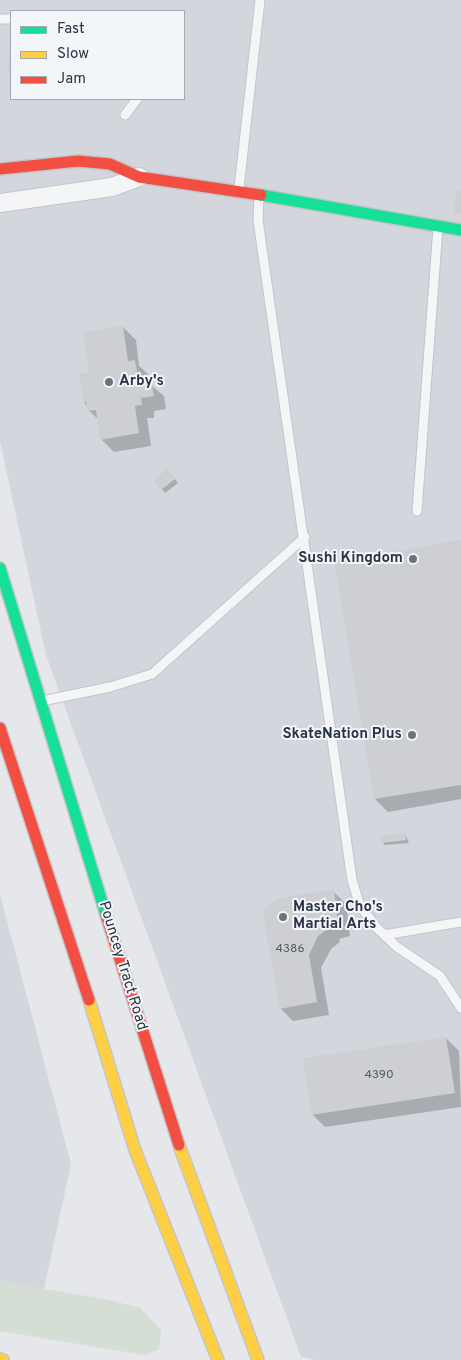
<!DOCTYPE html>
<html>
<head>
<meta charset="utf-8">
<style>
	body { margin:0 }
	#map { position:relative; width:461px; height:1360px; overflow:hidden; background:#e5e7ea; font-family:Overpass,sans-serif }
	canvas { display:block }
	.legend { position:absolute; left:10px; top:10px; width:175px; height:90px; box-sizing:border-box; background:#f3f6f9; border:1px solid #a3a8b1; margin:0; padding:6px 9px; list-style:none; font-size:15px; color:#2a3445 }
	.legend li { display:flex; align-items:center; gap:10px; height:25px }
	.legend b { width:25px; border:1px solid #a3a8b1 }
</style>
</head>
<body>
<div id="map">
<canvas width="461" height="1360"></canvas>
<ul class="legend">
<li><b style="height:6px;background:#16e098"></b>Fast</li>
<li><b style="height:6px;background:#ffcf43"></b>Slow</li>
<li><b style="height:6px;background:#f24e42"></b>Jam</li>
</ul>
</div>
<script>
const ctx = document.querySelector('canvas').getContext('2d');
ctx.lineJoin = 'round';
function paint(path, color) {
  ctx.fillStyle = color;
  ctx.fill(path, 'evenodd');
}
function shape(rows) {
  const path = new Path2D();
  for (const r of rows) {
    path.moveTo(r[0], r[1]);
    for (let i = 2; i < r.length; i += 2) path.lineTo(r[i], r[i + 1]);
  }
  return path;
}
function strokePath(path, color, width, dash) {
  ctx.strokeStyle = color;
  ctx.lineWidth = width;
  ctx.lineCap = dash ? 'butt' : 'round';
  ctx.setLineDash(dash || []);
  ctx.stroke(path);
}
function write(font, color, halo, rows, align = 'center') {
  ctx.font = font + ' Overpass,sans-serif';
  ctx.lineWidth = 4;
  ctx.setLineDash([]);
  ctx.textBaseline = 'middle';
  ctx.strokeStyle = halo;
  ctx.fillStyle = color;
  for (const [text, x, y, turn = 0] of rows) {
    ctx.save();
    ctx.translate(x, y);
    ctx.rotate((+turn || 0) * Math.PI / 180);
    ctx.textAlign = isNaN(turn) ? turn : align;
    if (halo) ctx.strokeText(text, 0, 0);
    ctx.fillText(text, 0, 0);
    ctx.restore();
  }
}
const built = shape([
	[0,0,461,0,461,1360,315,1360,301,1357,46,655,0,441],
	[11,11,184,11,184,99,11,99],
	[0,894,71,1164,44,1289,0,1281]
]);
const green = shape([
	[0,1281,109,1300,140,1308,161,1330,159,1349,144,1355,0,1331]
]);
const shadow = shape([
	[123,327,136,340,139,366,148,374,149,383,164,396,166,409,154,411,154,418,147,418,151,446,114,452,101,439,99,420,88,410,84,401,90,373],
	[171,474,178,483,165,493,155,480],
	[461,542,461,799,388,812,375,799],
	[405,834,409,843,385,845,382,842],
	[333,891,346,904,350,936,339,939,340,942,331,949,321,968,329,1015,293,1021,280,1008,264,914,270,904,278,900],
	[446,1038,459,1051,461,1107,325,1127,312,1114]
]);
const building = shape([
	[10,46,11,46,11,71,8,70],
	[456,190,461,190,461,213,454,213],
	[123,326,128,361,135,360,139,383,151,381,154,396,141,398,142,405,135,406,139,433,100,440,96,410,87,411,86,401,83,402,79,374,89,372,83,332],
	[168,469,175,479,161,490,153,480],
	[461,540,461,785,374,799,334,562],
	[405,833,406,840,381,843,380,836],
	[334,889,338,923,327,927,328,929,318,936,309,955,317,1002,279,1009,263,914,266,907,277,899],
	[446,1037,455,1093,311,1115,303,1058]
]);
const lane = shape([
	[0,19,11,19],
	[125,115,137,99],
	[239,188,260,0],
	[259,195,258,220,352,880,360,906,376,927,397,947,440,976,461,1008],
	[417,511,438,227],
	[42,701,110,687,152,674,305,537],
	[384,935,461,922]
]);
const street = shape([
	[0,203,112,187,139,177]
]);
const fast = shape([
	[261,195,461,230],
	[0,568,106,915]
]);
const slow = shape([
	[89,1000,135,1150,218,1360],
	[179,1145,258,1360],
	[0,1359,3,1360]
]);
const jam = shape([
	[0,169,78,161,110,164,139,177,261,195],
	[0,728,89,1000],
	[106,915,179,1145]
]);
const markers = [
	[109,382,5,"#6b737f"],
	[413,559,5,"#6b737f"],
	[412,735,5,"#6b737f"],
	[283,917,5,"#6b737f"]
];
const numberNames = [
	["4386",290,950],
	["4390",379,1076]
];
const poiNames = [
	["Arby's",119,382],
	["Sushi Kingdom",403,559,"right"],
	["SkateNation Plus",402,735,"right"],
	["Master Cho's",293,908],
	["Martial Arts",293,925]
];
const streetNames = [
	["Pouncey Tract Road",122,966,73]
];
paint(built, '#d3d7dd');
paint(green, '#d5ded5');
paint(shadow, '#0003');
paint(building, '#cdcfd3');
strokePath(lane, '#c3c5c8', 11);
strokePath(street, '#c3c5c8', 20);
strokePath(fast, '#c3c5c8', 14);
strokePath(slow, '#c3c5c8', 14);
strokePath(jam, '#c3c5c8', 14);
strokePath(lane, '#f4f5f7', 9);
strokePath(street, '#f4f5f7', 18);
strokePath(fast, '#16e098', 11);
strokePath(slow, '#ffcf43', 11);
strokePath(jam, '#f24e42', 11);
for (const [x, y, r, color] of markers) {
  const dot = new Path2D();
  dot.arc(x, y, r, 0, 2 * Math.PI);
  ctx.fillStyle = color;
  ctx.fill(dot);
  strokePath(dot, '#f3f6f9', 2);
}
write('12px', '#545c69', null, numberNames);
write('bold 15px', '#2a3445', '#f3f6f9', poiNames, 'left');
write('15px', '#2a3445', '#f3f6f9', streetNames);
</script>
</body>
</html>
